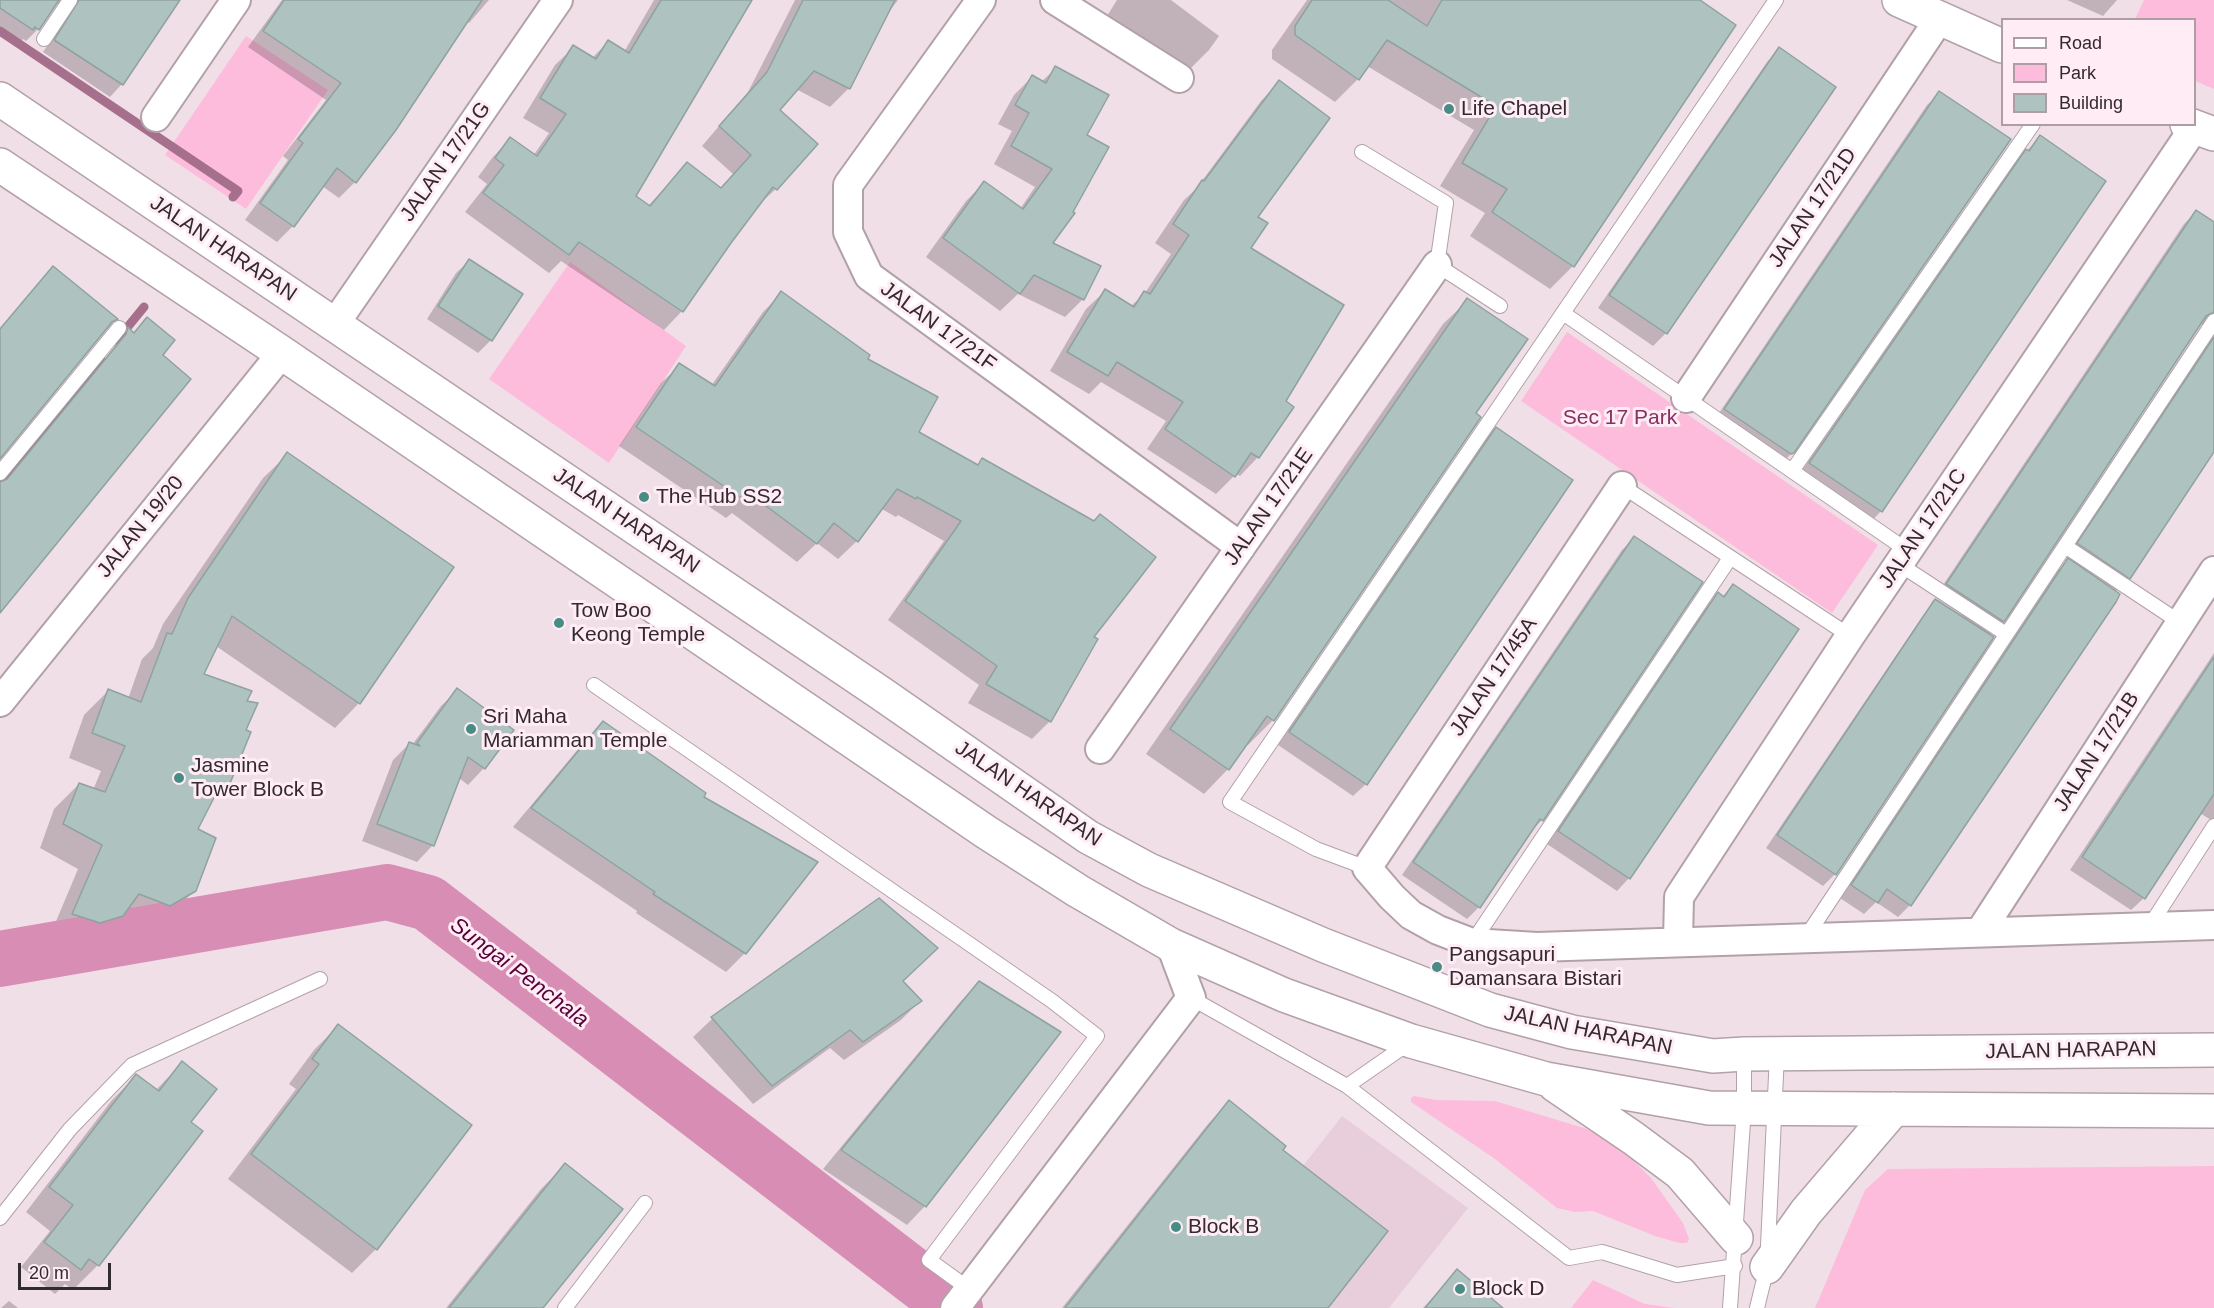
<!DOCTYPE html>
<html>
<head>
<meta charset="utf-8">
<style>
	body { margin:0 }
	#map { position:relative; width:2214px; height:1308px; overflow:hidden; background:#f1dfe7; font-family:Arial,sans-serif }
	canvas { display:block }
	.legend { position:absolute; left:2001px; top:18px; width:195px; height:108px; box-sizing:border-box; background:#ffecf5; border:2px solid #ad9ea5; margin:0; padding:8px 10px; list-style:none; font-size:18px; color:#312a2e }
	.legend li { display:flex; align-items:center; gap:12px; height:30px }
	.legend b { width:30px; border:2px solid #ad9ea5 }
	.scale { position:absolute; left:18px; top:1263px; width:93px; height:27px; box-sizing:border-box; border:3px solid #312a2e; border-top:0; padding-left:8px; font-size:18px; line-height:21px; white-space:nowrap; color:#312a2e; -webkit-text-stroke:4px #ffecf5; paint-order:stroke }
</style>
</head>
<body>
<div id="map">
<canvas width="2214" height="1308"></canvas>
<ul class="legend">
<li><b style="height:8px;background:#fff"></b>Road</li>
<li><b style="height:16px;background:#fdbcdc"></b>Park</li>
<li><b style="height:16px;background:#aec3bf"></b>Building</li>
</ul>
<div class="scale">20 m</div>
</div>
<script>
const ctx = document.querySelector('canvas').getContext('2d');
ctx.lineJoin = 'round';
function paint(path, color) {
  ctx.fillStyle = color;
  ctx.fill(path, 'evenodd');
}
function shape(rows) {
  const path = new Path2D();
  for (const r of rows) {
    path.moveTo(r[0], r[1]);
    for (let i = 2; i < r.length; i += 2) path.lineTo(r[i], r[i + 1]);
  }
  return path;
}
function strokePath(path, color, width, dash) {
  ctx.strokeStyle = color;
  ctx.lineWidth = width;
  ctx.lineCap = dash ? 'butt' : 'round';
  ctx.setLineDash(dash || []);
  ctx.stroke(path);
}
function write(font, color, halo, rows, align = 'center') {
  ctx.font = font + ' Arial,sans-serif';
  ctx.lineWidth = 6;
  ctx.setLineDash([]);
  ctx.textBaseline = 'middle';
  ctx.strokeStyle = halo;
  ctx.fillStyle = color;
  for (const [text, x, y, turn = 0] of rows) {
    ctx.save();
    ctx.translate(x, y);
    ctx.rotate((+turn || 0) * Math.PI / 180);
    ctx.textAlign = isNaN(turn) ? turn : align;
    if (halo) ctx.strokeText(text, 0, 0);
    ctx.fillText(text, 0, 0);
    ctx.restore();
  }
}
const built = shape([
	[1342,1116,1468,1208,1389,1308,1192,1308]
]);
const green = shape([
	[2144,0,2214,0,2214,89,2195,81,2194,20,2135,19],
	[246,36,328,90,246,209,165,155],
	[570,262,686,346,609,463,489,379],
	[1567,332,1878,545,1832,613,1521,401],
	[1414,1096,1436,1100,1495,1101,1587,1129,1623,1150,1651,1178,1683,1223,1689,1239,1687,1243,1679,1243,1655,1236,1593,1211,1575,1212,1557,1208,1495,1159,1411,1102,1411,1098],
	[2214,1166,2214,1308,1815,1308,1865,1190,1888,1169],
	[1593,1280,1645,1304,1675,1308,1571,1308]
]);
const shadow = shape([
	[0,0,178,0,122,84,110,97,43,52,66,18,62,4,56,3,38,29,26,41,23,39,20,42,0,29],
	[282,0,489,0,469,23,466,21,355,182,339,198,322,186,293,226,277,242,245,220,288,160,283,156,326,100,248,47],
	[654,0,751,0,634,196,648,206,687,164,720,189,733,174,702,146,748,92,795,0,898,0,885,17,849,88,830,107,796,89,778,111,816,144,776,189,756,207,682,311,664,330,561,261,549,273,465,212,487,184,478,177,492,158,510,139,533,156,549,133,523,118,555,65,574,47,592,58,608,42,624,52],
	[1117,0,1171,0,1219,36,1209,50,1190,69,1107,16],
	[1307,0,1697,0,1734,25,1573,266,1550,289,1470,236,1485,213,1440,186,1474,130,1367,66,1358,79,1335,102,1272,59,1272,50],
	[2067,0,2117,0,2103,16],
	[1779,49,1834,88,1666,333,1653,346,1598,308,1767,62],
	[1056,68,1085,136,1050,244,1083,299,1065,317,1018,294,1000,311,926,257,966,201,984,183,1020,209,1035,187,994,164,1012,131,998,124,1014,95,1032,77,1041,82],
	[1279,82,1249,249,1284,402,1258,457,1240,476,1236,474,1216,494,1147,449,1166,421,1101,382,1089,394,1050,371,1086,309,1105,291,1131,306,1145,293,1171,254,1155,243,1184,200,1196,189,1261,101],
	[1940,93,1793,452,1780,465,1713,422,1927,105],
	[2040,137,2104,181,1881,511,1869,524,1798,476,2014,164],
	[2196,212,2214,224,2214,450,2129,578,2115,592,1910,905,1898,917,1876,902,1864,914,1840,898,2055,573,2070,559,2066,556,2210,340,2210,330,2202,324,2199,325,2003,621,1989,635,1835,874,1823,886,1766,848,1924,614,1936,602,1960,617,1962,615,1935,597,2184,224],
	[469,261,521,294,491,340,478,353,427,319,456,273],
	[53,268,116,319,0,456,0,329],
	[782,293,865,359,917,433,977,466,983,460,1092,638,1050,721,1032,739,968,703,979,685,888,620,944,541,898,515,896,517,880,508,857,541,838,559,817,543,797,562,732,513,726,518,619,446,661,383,680,365,711,386,763,312],
	[1468,300,1474,414,1479,417,1273,720,1248,745,1246,743,1228,769,1204,794,1146,754,1443,324],
	[147,319,160,356,0,611,0,483,3,483,114,348,116,341,128,329,133,334],
	[1496,429,1366,784,1353,796,1278,745,1484,441],
	[288,454,359,703,335,728,216,646,201,675,245,703,244,730,227,785,210,803,196,830,195,890,170,915,145,930,118,919,97,940,74,947,49,938,78,869,40,848,54,809,79,784,93,790,101,771,69,758,84,715,108,691,128,699,142,659,153,648,163,624,263,478],
	[1634,538,1542,820,1529,833,1479,907,1467,919,1402,875,1622,550],
	[1733,586,1797,630,1629,878,1617,891,1547,844,1706,607,1718,594,1722,597],
	[2214,653,2214,822,2200,813,2144,898,2131,910,2070,870],
	[458,690,512,730,484,768,468,785,459,778,433,845,417,862,362,841,393,760,409,744,412,745,441,706],
	[603,723,702,797,745,953,726,972,636,913,637,911,513,827,584,742],
	[879,900,901,981,920,1001,901,1020,844,1060,830,1048,753,1104,693,1037,712,1019],
	[979,983,925,1206,907,1225,823,1169,960,1002],
	[338,1026,376,1249,352,1273,228,1179,296,1089,289,1084,314,1050],
	[182,1063,189,1123,201,1132,98,1265,73,1290,65,1284,55,1294,21,1267,50,1231,26,1212,112,1100,136,1076,155,1091],
	[1229,1102,1281,1150,1326,1308,1062,1308,1208,1124],
	[565,1165,541,1308,446,1308,541,1189],
	[1457,1271,1500,1308,1423,1308],
	[9,1301,18,1308,1,1308]
]);
const stream = shape([
	[0,31,238,191,233,197],
	[117,340,144,307],
	[0,485,101,360]
]);
const river = shape([
	[0,959,387,892,428,903,955,1308]
]);
const building = shape([
	[0,0,59,0,39,30,35,27,33,30,0,8,0,0],
	[79,0,180,0,123,85,54,40,79,0],
	[284,0,482,0,396,130,356,183,337,168,294,227,260,203,303,143,298,139,341,83,263,31,284,0],
	[661,0,752,0,636,196,650,206,687,162,721,188,751,155,719,126,767,72,803,0,895,0,850,89,814,71,780,110,818,144,777,190,773,187,731,243,683,312,579,242,569,255,483,193,504,165,495,158,510,137,537,156,566,114,540,98,573,45,596,59,608,40,629,53,661,0],
	[1312,0,1388,0,1427,26,1442,0,1700,0,1736,25,1574,267,1492,212,1507,189,1462,163,1496,106,1387,40,1359,80,1295,35,1295,26,1312,0],
	[1779,47,1836,87,1667,334,1609,295,1779,47],
	[1055,66,1109,95,1087,135,1109,147,1073,212,1075,213,1053,243,1101,266,1084,300,1034,275,1020,294,943,238,984,181,1023,209,1052,169,1011,146,1029,113,1015,105,1032,75,1046,83,1055,66],
	[1279,80,1330,118,1258,217,1268,223,1251,248,1344,305,1286,401,1294,407,1259,458,1251,453,1235,477,1165,429,1183,402,1117,362,1108,376,1067,352,1105,289,1134,307,1144,291,1150,294,1189,235,1173,224,1202,180,1204,181,1279,80],
	[1939,91,2011,139,1794,453,1791,454,1724,409,1939,91],
	[2040,135,2106,181,1882,512,1809,463,2026,149,2029,151,2040,135],
	[2196,210,2214,222,2214,312,2206,316,2004,622,1946,584,2196,210],
	[469,259,523,294,492,341,438,306,469,259],
	[53,266,118,319,112,322,0,459,0,329,53,266],
	[781,291,870,355,868,359,938,397,919,432,978,465,982,458,1094,521,1100,514,1156,557,1094,637,1098,639,1051,722,986,684,997,666,905,601,961,521,917,497,916,499,897,489,858,542,834,523,817,544,750,494,746,501,636,427,679,363,715,386,781,291],
	[1467,298,1528,339,1476,413,1481,417,1274,721,1267,716,1229,770,1170,729,1467,298],
	[147,317,175,340,163,355,191,379,0,613,0,482,7,479,126,334,128,327,134,333,147,317],
	[2214,337,2214,452,2130,579,2077,543,2214,337],
	[1496,427,1573,480,1367,785,1289,732,1496,427],
	[287,452,454,567,360,704,232,616,204,674,252,691,247,701,258,703,246,730,251,732,229,786,221,784,198,829,216,838,196,891,170,906,139,894,123,916,100,923,72,914,102,845,63,824,79,783,105,792,125,746,92,733,108,689,141,702,167,633,172,634,188,598,287,452],
	[1634,536,1703,582,1543,821,1540,819,1480,908,1413,862,1634,536],
	[2068,558,2120,594,2116,602,1911,906,1887,889,1878,903,1851,885,2068,558],
	[1733,584,1799,629,1630,879,1558,831,1718,592,1724,597,1733,584],
	[1935,599,1994,637,1836,875,1777,835,1935,599],
	[2214,657,2214,794,2145,899,2082,857,2214,657],
	[457,688,514,730,485,769,468,757,434,846,377,824,409,742,420,746,417,743,457,688],
	[603,721,706,793,704,797,818,862,746,954,653,894,655,892,531,808,603,721],
	[879,898,938,948,903,981,922,1001,863,1042,850,1030,772,1086,711,1017,879,898],
	[979,981,1061,1032,926,1207,841,1150,979,981],
	[338,1024,472,1125,377,1250,251,1154,319,1064,312,1059,338,1024],
	[182,1061,217,1089,191,1122,203,1131,99,1266,89,1259,81,1270,44,1242,73,1205,49,1187,136,1074,159,1091,182,1061],
	[1229,1100,1286,1146,1283,1150,1388,1231,1328,1308,1065,1308,1229,1100],
	[565,1163,623,1209,543,1308,449,1308,565,1163],
	[1457,1269,1503,1308,1425,1308,1457,1269]
]);
const service = shape([
	[44,39,70,0],
	[1362,152,1446,203,1437,265,1500,306],
	[1563,313,1908,551],
	[1792,471,2033,124],
	[0,473,119,328],
	[1622,486,1850,636],
	[2065,546,2181,623],
	[1899,564,2006,634],
	[594,685,1052,1001,1097,1036,929,1260,969,1289],
	[1367,868,1316,849,1230,802,1776,0],
	[2149,927,2214,826],
	[1806,937,2214,321],
	[1472,943,1730,558],
	[1191,998,1347,1086,1569,1258,1602,1252,1677,1275,1735,1266],
	[1347,1086,1409,1043],
	[0,1218,70,1129,132,1065,320,979],
	[565,1308,645,1203],
	[1730,1308,1744,1108,1744,1054],
	[1757,1308,1767,1267,1777,1054]
]);
const minor = shape([
	[981,0,848,185,848,232,869,276,1241,547],
	[1055,0,1179,78],
	[156,117,236,0],
	[334,325,558,0],
	[1686,398,1940,18],
	[1622,486,1367,868,1392,897,1411,915,1438,930,1472,943,1537,947,2214,925],
	[0,702,282,353],
	[1100,749,1437,265],
	[1980,932,2214,571],
	[1678,941,1679,897,1850,636,2194,128],
	[955,1308,1191,998,1171,945]
]);
const tertiary = shape([
	[1899,0,2002,46],
	[2187,124,2214,134]
]);
const secondary = shape([
	[0,99,879,692,1088,837,1149,870,1323,945,1490,1010,1572,1032,1713,1056,1744,1054,2214,1050],
	[0,165,282,353,986,832,1078,891,1171,945,1284,995,1411,1041,1546,1079,1709,1108,2214,1111],
	[1555,1085,1633,1138,1680,1173,1736,1238],
	[1767,1267,1806,1212,1894,1109]
]);
const markers = [
	[1449,109,6,"#488d84"],
	[644,497,6,"#488d84"],
	[559,623,6,"#488d84"],
	[471,729,6,"#488d84"],
	[179,778,6,"#488d84"],
	[1437,967,6,"#488d84"],
	[1176,1227,6,"#488d84"],
	[1460,1289,6,"#488d84"]
];
const poiNames = [
	["Life Chapel",1461,109],
	["The Hub SS2",656,497],
	["Tow Boo",571,611],
	["Keong Temple",571,635],
	["Sri Maha",483,717],
	["Mariamman Temple",483,741],
	["Jasmine",191,766],
	["Tower Block B",191,790],
	["Pangsapuri",1449,955],
	["Damansara Bistari",1449,979],
	["Block B",1188,1227],
	["Block D",1472,1289]
];
const streetNames = [
	["JALAN 17/21G",446,162,-55],
	["JALAN 17/21D",1813,208,-56],
	["JALAN HARAPAN",223,249,34],
	["JALAN 17/21F",938,327,36],
	["JALAN 17/21E",1269,507,-55],
	["JALAN HARAPAN",626,521,34],
	["JALAN 19/20",141,527,-51],
	["JALAN 17/21C",1923,529,-56],
	["JALAN 17/45A",1494,677,-56],
	["JALAN 17/21B",2097,752,-57],
	["JALAN HARAPAN",1028,794,34],
	["JALAN HARAPAN",1588,1031,12],
	["JALAN HARAPAN",2071,1051,-1]
];
const parkNames = [
	["Sec 17 Park",1620,418]
];
const waterNames = [
	["Sungai Penchala",519,973,37]
];
paint(built, '#e7ceda');
paint(green, '#fdbcdc');
paint(shadow, '#0003');
strokePath(stream, '#a6708c', 9);
strokePath(river, '#d88eb4', 56);
paint(building, '#aec3bf');
strokePath(building, '#8ea29f', 1.5);
strokePath(service, '#b2a1a9', 16);
strokePath(minor, '#b2a1a9', 32);
strokePath(tertiary, '#b2a1a9', 36);
strokePath(secondary, '#b2a1a9', 36);
strokePath(service, '#fff', 14);
strokePath(minor, '#fff', 28);
strokePath(tertiary, '#fff', 33);
strokePath(secondary, '#fff', 33);
for (const [x, y, r, color] of markers) {
  const dot = new Path2D();
  dot.arc(x, y, r, 0, 2 * Math.PI);
  ctx.fillStyle = color;
  ctx.fill(dot);
  strokePath(dot, '#ffecf5', 2);
}
write('21px', '#312a2e', '#ffecf5', poiNames, 'left');
write('21px', '#312a2e', '#ffecf5', streetNames);
write('21px', '#873062', '#ffecf5', parkNames);
write('italic 22px', '#58003a', '#ffecf5', waterNames);
</script>
</body>
</html>
